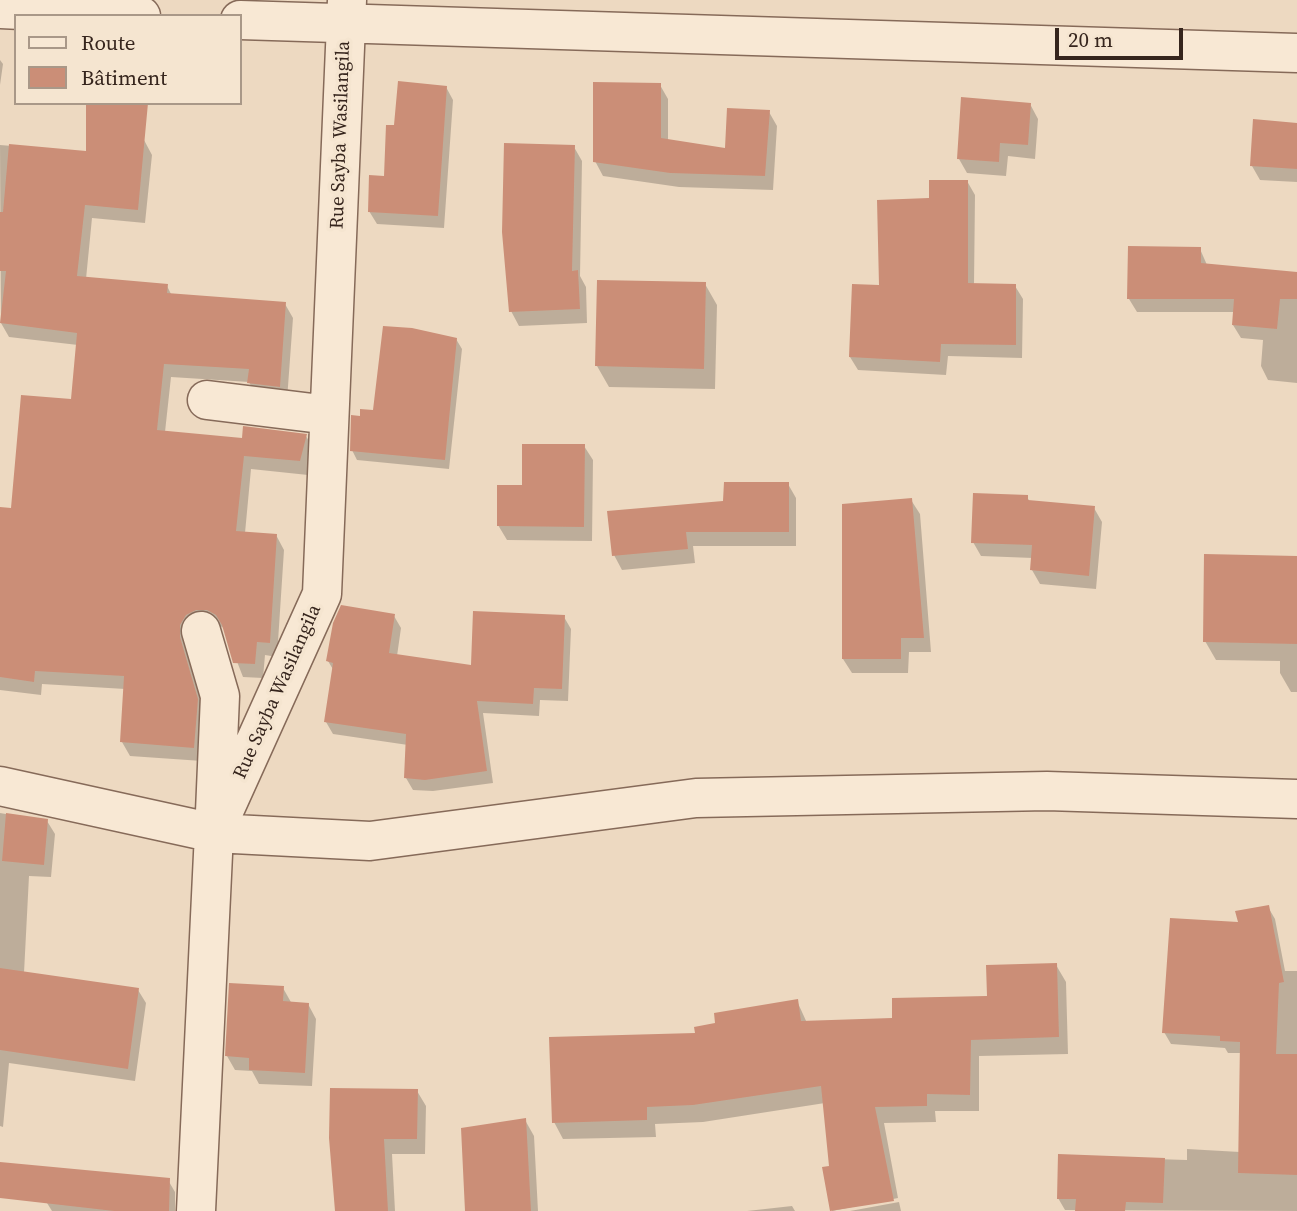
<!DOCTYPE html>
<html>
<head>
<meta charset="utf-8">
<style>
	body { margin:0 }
	#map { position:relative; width:1297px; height:1211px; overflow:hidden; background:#edd9c1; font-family:"Source Serif 4",serif }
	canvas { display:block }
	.legend { position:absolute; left:14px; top:14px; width:228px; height:91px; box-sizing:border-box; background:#f5e5d0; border:2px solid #a99888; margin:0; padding:9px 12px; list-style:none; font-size:21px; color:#36251d }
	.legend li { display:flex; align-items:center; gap:14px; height:35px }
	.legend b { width:35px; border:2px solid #a99888 }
	.scale { position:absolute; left:1055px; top:28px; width:128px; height:32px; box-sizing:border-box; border:4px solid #36251d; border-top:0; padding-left:9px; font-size:21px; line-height:24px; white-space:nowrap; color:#36251d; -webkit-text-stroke:5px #f5e5d0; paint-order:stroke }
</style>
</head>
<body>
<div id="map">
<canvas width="1297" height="1211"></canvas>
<ul class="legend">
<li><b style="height:9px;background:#f8e8d4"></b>Route</li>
<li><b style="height:19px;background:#cb8e77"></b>Bâtiment</li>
</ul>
<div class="scale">20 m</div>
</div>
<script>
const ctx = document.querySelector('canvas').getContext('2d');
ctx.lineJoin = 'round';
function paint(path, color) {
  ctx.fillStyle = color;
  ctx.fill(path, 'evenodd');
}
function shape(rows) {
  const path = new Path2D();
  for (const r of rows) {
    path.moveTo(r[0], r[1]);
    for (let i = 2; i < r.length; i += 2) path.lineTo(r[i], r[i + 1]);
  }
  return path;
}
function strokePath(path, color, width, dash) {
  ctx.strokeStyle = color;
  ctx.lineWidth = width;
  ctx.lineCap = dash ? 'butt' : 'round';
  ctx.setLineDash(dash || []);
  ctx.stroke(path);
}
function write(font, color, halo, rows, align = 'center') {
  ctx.font = font + ' "Source Serif 4",serif';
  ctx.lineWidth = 7;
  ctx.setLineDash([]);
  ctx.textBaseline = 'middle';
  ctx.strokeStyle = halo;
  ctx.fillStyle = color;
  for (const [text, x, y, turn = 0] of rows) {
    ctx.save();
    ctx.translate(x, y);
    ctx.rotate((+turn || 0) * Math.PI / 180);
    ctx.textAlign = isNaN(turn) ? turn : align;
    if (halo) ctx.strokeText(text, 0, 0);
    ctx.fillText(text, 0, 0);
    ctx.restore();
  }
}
const shadow = shape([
	[0,60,3,64,0,85],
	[660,85,668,99,668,141,726,150,769,112,777,126,773,190,679,187,603,176,595,161],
	[446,87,453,100,444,228,377,224,369,211,386,178,395,127],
	[1030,104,1038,119,1035,159,1008,156,1006,176,967,173,959,159],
	[1297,124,1297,182,1260,180,1252,166],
	[144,140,152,155,145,223,92,218,86,279,167,286,172,296,285,304,293,318,287,400,257,397,249,382,171,377,165,432,243,440,306,436,314,450,308,475,251,469,245,533,276,535,284,550,277,657,265,655,263,678,243,677,224,628,216,624,187,640,187,653,205,714,202,761,130,756,122,742,125,689,42,684,41,695,0,690,0,509,13,510,73,401,78,345,9,337,1,323,0,145,86,152],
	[574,147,582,161,580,276,586,287,587,323,519,326,511,311],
	[967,181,975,195,974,285,1015,286,1023,299,1022,358,948,356,946,375,858,370,850,357,881,287,931,200],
	[1200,249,1207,265,1297,273,1297,383,1268,380,1261,366,1263,340,1241,338,1233,325,1235,312,1137,312,1129,299],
	[705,284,717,305,715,389,609,387,597,366],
	[456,339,462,349,449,469,357,460,352,450,361,418,374,412],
	[584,446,593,460,592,541,507,540,498,525,523,487],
	[788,484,796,498,796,546,693,546,695,563,622,570,614,555,725,502],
	[1027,497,1030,502,1094,508,1102,522,1096,589,1040,584,1032,570,1033,558,981,556,973,542],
	[911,500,920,514,931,652,909,652,908,673,852,673,843,659],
	[1297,558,1297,692,1291,692,1280,673,1280,661,1216,660,1205,641],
	[394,616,401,628,397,656,472,667,564,617,571,629,568,701,540,700,539,716,483,713,493,783,433,791,413,790,406,778,408,745,333,734,326,722,334,671,328,661],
	[0,813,47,821,55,834,51,877,29,876,24,973,138,990,146,1003,135,1081,9,1063,3,1127,0,1126],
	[1268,907,1275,919,1285,971,1297,971,1297,1211,1065,1210,1058,1198,1059,1156,1187,1160,1187,1149,1240,1152,1242,1053,1228,1053,1225,1048,1171,1044,1164,1032,1240,924],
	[1056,965,1066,982,1068,1054,979,1056,979,1111,935,1111,936,1122,884,1123,898,1198,832,1211,824,1168,830,1167,825,1103,703,1122,655,1124,656,1137,563,1139,554,1122,717,1024,797,1001,807,1023,894,1020,989,997],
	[283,988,292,1004,308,1004,316,1019,312,1086,259,1084,252,1071,235,1070,227,1056],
	[417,1091,426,1106,425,1154,392,1154,395,1211,336,1211,331,1138],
	[525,1120,534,1136,538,1211,467,1211],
	[168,1180,175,1192,175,1211,52,1211,47,1203],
	[899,1202,901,1211,850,1211],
	[792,1206,795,1211,747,1211]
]);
const building = shape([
	[398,81,447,86,438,216,368,212,369,175,384,176,386,125,394,125],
	[593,82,661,83,661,138,725,148,727,108,770,110,765,176,670,173,593,162],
	[961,97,1031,103,1028,145,1000,143,999,162,957,159],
	[86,103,148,103,138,210,85,205,77,276,168,284,167,293,286,302,280,387,247,383,249,369,164,364,157,430,242,438,243,426,307,434,300,461,244,456,236,531,277,534,270,643,257,642,255,664,233,663,222,625,216,615,207,610,196,610,186,615,180,625,180,637,198,699,194,748,120,742,124,676,35,671,34,682,0,677,0,507,11,508,21,395,71,399,77,333,0,323,6,271,0,271,0,212,3,212,9,144,86,151],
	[1253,119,1297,123,1297,169,1250,166],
	[504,143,575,145,572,271,578,270,580,309,509,312,502,232],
	[929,180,968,180,968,283,1016,284,1016,345,941,344,940,362,849,357,852,284,879,285,877,200,929,198],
	[1128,246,1201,247,1201,263,1297,272,1297,299,1280,299,1277,329,1232,325,1234,299,1127,299],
	[597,280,706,282,704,369,595,366],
	[383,326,412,328,457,338,445,460,350,451,351,415,360,416,360,409,373,410],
	[522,444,585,444,584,527,497,526,497,485,522,485],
	[724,482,789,482,789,532,686,532,688,549,612,556,607,511,723,501],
	[973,493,1028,495,1028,500,1095,506,1089,576,1030,570,1032,545,971,543],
	[912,498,924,638,901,638,901,659,842,659,842,504],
	[1204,554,1297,556,1297,644,1203,642],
	[341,605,395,614,389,653,471,665,473,611,565,615,562,689,534,688,533,704,477,701,487,771,425,780,404,778,406,734,324,722,333,663,326,661,333,623],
	[6,813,48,819,44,865,2,861],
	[1269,905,1284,982,1279,983,1276,1054,1297,1054,1297,1175,1238,1173,1240,1042,1220,1041,1220,1036,1162,1033,1170,918,1238,922,1235,911],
	[1057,963,1059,1037,971,1040,970,1095,927,1094,927,1106,875,1107,894,1201,830,1211,822,1167,829,1166,821,1086,693,1105,647,1107,647,1120,552,1123,549,1037,695,1033,694,1027,715,1023,714,1013,798,999,801,1021,892,1018,892,998,987,996,986,965],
	[0,968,139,988,128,1069,0,1050],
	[229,983,284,986,283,1001,309,1003,305,1073,249,1070,249,1058,225,1056],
	[330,1088,418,1089,417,1139,384,1139,388,1211,335,1211,329,1138],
	[526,1118,531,1211,465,1211,461,1128],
	[1058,1154,1165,1158,1163,1203,1126,1202,1125,1211,1075,1211,1076,1199,1057,1199],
	[0,1162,170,1178,169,1211,114,1211,0,1198]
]);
const minor = shape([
	[0,9,141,16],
	[240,20,1297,53],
	[207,400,329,415],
	[201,631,220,696,215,812],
	[0,786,214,833,370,841,696,798,1047,791,1297,799],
	[196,1211,214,833,322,594,347,0]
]);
const streetNames = [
	["Rue Sayba Wasilangila",341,135,-88],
	["Rue Sayba Wasilangila",278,692,-66]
];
paint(shadow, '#0003');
paint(building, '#cb8e77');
strokePath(minor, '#866a59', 41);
strokePath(minor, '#f8e8d4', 38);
write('19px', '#36251d', '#f5e5d0', streetNames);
</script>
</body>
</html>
